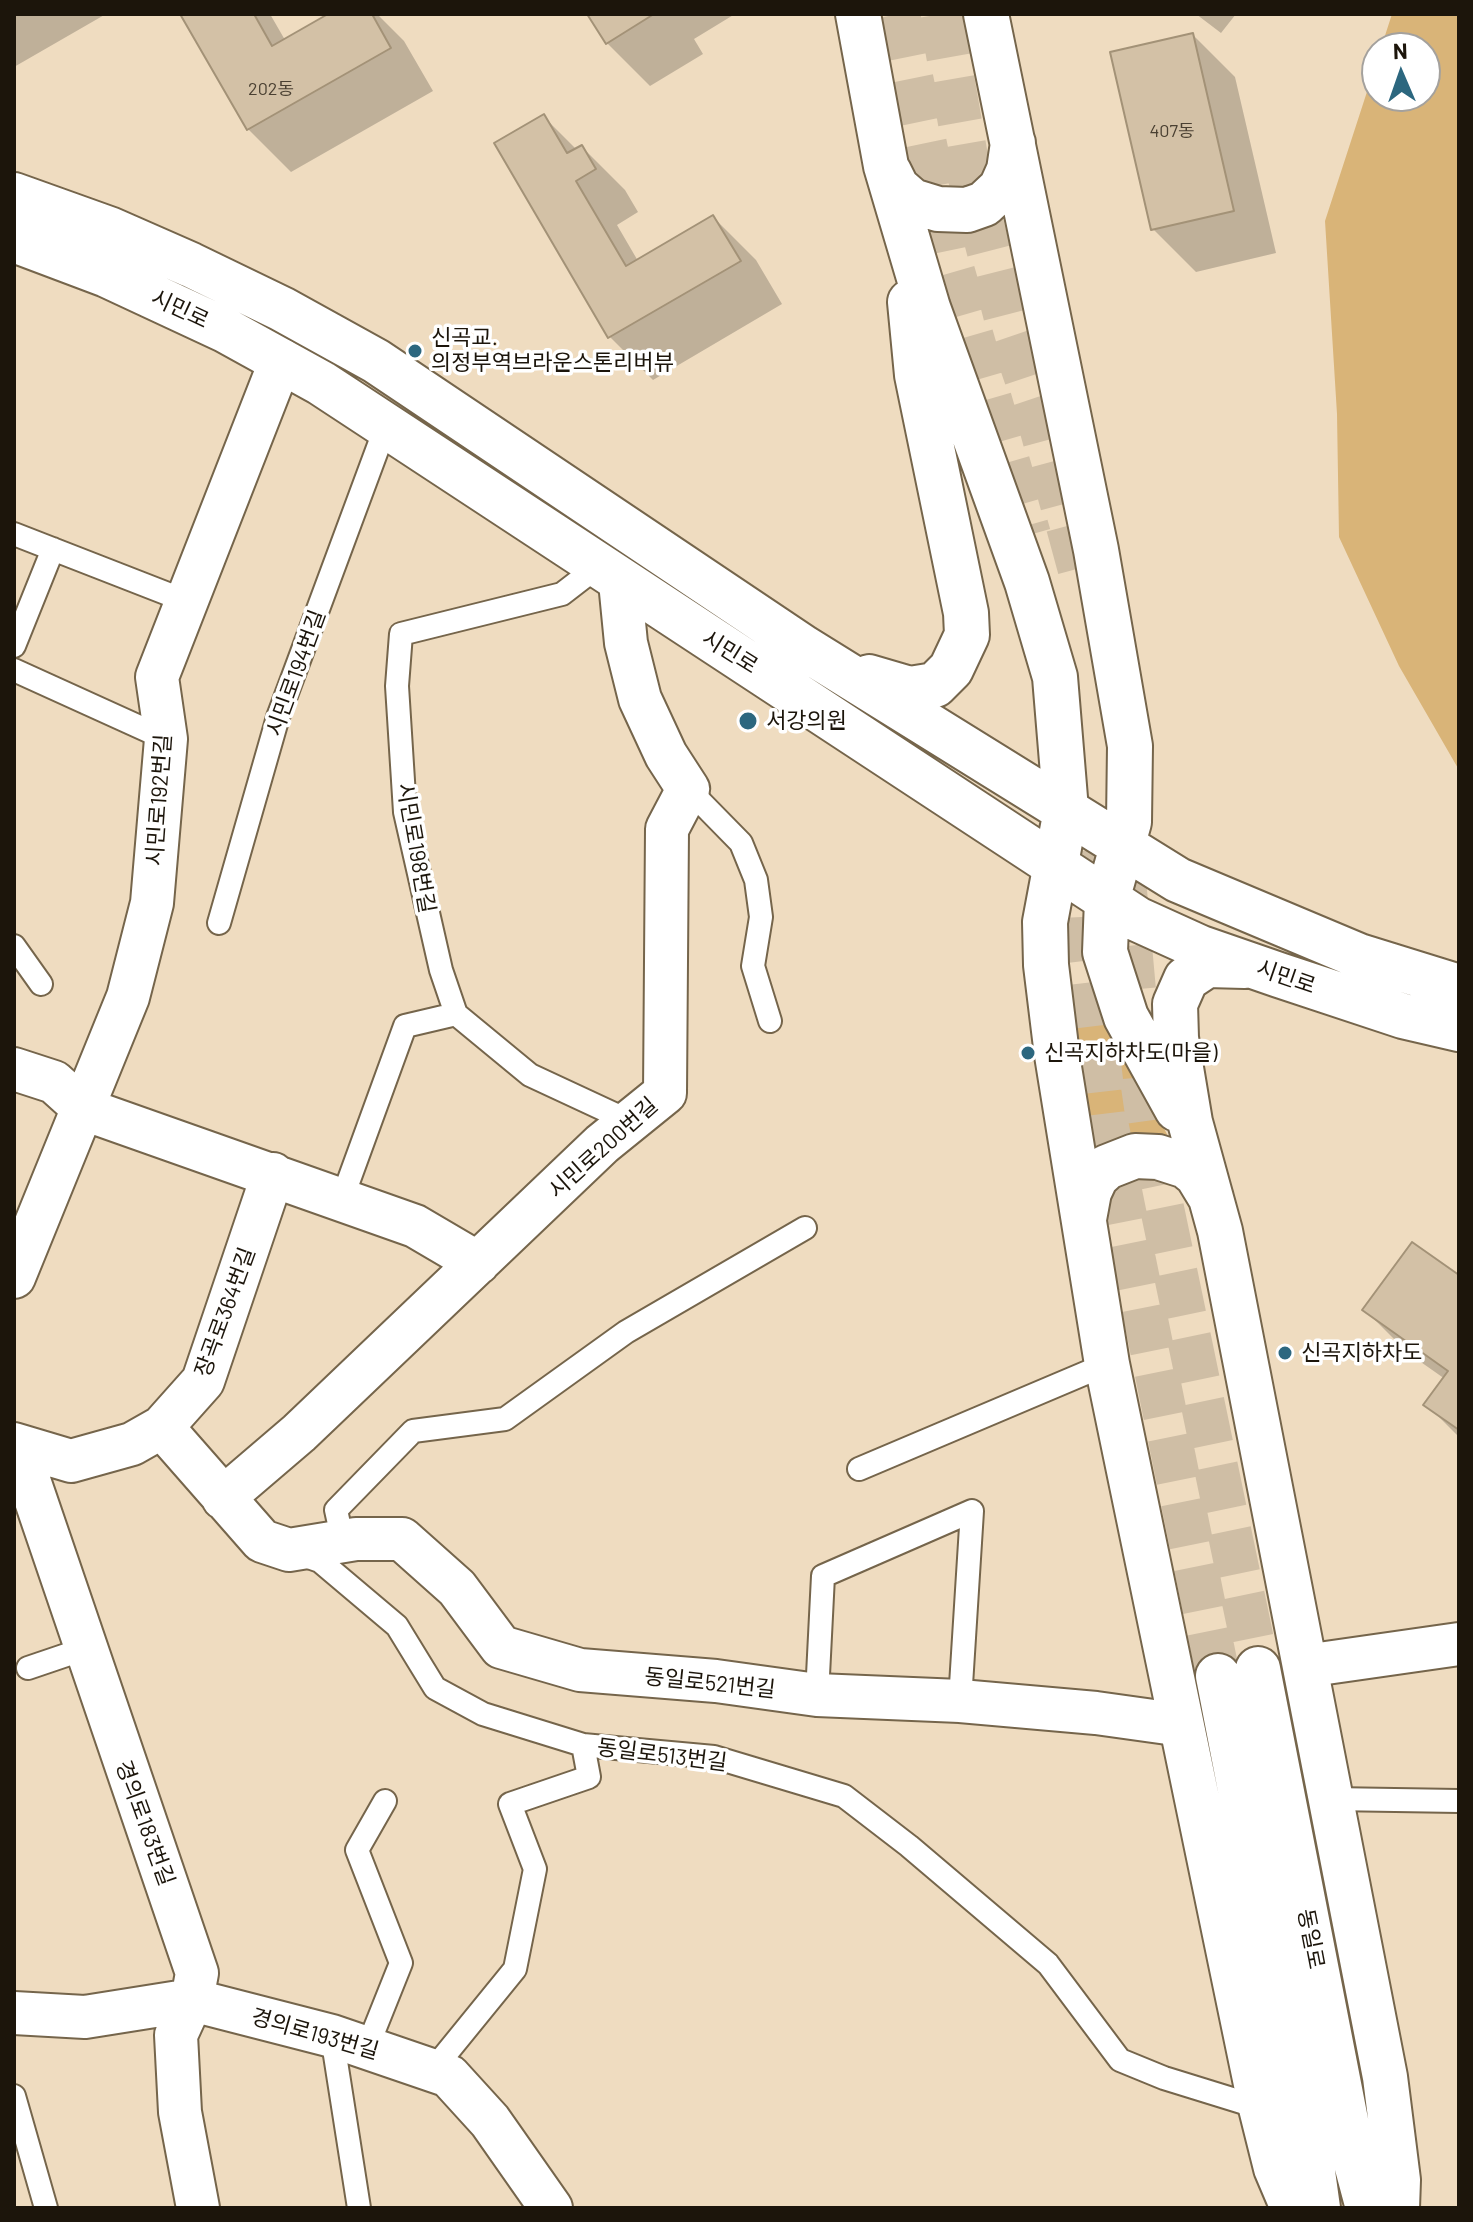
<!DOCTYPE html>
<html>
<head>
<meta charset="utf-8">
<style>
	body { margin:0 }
	#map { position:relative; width:1473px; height:2222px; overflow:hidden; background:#efdcc0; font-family:Barlow,sans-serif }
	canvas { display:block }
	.frame { position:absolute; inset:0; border:16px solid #1c150b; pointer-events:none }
	.north { position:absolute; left:1361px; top:32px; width:80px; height:80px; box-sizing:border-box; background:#fff; border:2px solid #a4a19d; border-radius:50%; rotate:358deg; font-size:22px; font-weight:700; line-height:32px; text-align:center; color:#1c150b }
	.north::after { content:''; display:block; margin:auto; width:28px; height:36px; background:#2c677f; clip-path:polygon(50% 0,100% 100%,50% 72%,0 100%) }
</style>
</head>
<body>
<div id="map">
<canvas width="1473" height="2222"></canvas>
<div class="frame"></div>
<div class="north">N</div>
</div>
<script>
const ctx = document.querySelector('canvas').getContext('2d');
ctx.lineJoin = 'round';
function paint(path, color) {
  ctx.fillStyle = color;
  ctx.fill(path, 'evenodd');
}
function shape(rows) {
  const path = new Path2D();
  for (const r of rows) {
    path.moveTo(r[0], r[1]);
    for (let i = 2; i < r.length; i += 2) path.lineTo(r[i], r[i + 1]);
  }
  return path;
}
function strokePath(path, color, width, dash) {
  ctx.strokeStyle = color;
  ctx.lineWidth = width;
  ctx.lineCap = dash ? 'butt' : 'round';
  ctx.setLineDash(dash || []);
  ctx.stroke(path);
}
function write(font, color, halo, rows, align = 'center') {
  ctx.font = font + ' Barlow,"Noto Sans KR",sans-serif';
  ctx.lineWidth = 7;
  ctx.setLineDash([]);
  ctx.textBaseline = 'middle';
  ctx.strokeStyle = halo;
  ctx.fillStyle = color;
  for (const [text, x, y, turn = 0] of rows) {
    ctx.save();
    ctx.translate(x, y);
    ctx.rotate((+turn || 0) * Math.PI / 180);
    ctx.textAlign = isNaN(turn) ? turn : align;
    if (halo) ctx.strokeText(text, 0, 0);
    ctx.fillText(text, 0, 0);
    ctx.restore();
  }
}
const green = shape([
	[1392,14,1459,14,1459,770,1399,666,1339,537,1337,414,1325,221,1377,61,1377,96,1425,96,1425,48,1381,48],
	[1083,988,1093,992,1169,1138,1096,1152,1091,1147,1073,997]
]);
const shadow = shape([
	[14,14,106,14,14,67],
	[183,14,270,14,285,40,332,14,377,14,404,41,433,91,291,172,248,129],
	[590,14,735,14,694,39,703,54,650,86,607,43],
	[1196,14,1236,14,1221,33],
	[1193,35,1235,77,1276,253,1196,272,1153,229],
	[544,117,577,150,582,147,625,190,638,212,617,225,638,261,713,217,756,260,782,304,653,380,610,337],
	[1459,1278,1459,1437,1426,1404,1445,1379,1408,1353,1365,1310]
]);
const building = shape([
	[180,14,254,14,272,46,328,14,372,14,391,48,247,130,180,14],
	[587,14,654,14,606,44,587,14],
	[1193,33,1234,211,1151,230,1110,52,1193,33],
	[544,114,567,153,582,145,596,169,576,181,626,266,713,215,741,261,608,338,494,143,544,114],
	[1412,1242,1459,1275,1459,1430,1423,1405,1448,1371,1362,1310,1412,1242]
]);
const secondaryTunnel = shape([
	[898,14,947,251,1029,535],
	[941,14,969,174,1006,318,1034,401,1080,570],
	[1079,851,1082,920,1106,1122,1218,1676],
	[1124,880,1142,1079,1157,1184,1258,1669]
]);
const lane = shape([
	[14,534,186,601],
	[597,567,562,594,401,634,397,686,405,812,441,970,456,1014,530,1075,631,1122],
	[14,646,53,549],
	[14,670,166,739],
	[688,789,741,843,756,880,761,917,753,966,770,1021],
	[219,923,278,717,386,426],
	[14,946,41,984],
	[342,1199,405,1026,456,1014],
	[859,1469,1107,1364],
	[343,1542,336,1510,413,1431,505,1419,626,1332,805,1228],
	[300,1554,320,1561,397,1626,435,1688,483,1714,583,1745,714,1757,844,1796,909,1846,1048,1964,1120,2060,1164,2078,1261,2108],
	[28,1668,84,1649],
	[817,1695,823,1576,972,1511,960,1701],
	[1331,1799,1459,1801],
	[332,2036,359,2208],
	[367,2048,401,1963,357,1850,385,1801],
	[432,2071,515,1969,535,1869,510,1804,589,1777,583,1745],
	[14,2096,46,2208]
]);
const street = shape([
	[14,1069,54,1082,84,1109,415,1226,478,1263],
	[14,1277,128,997,152,903,166,739,157,677,281,360],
	[162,1427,262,1541,289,1550,356,1539,402,1539,457,1588,501,1647,580,1670,716,1681,817,1695,960,1701,1096,1713,1182,1725],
	[14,1444,71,1461,132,1444,162,1427,203,1381,273,1174],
	[17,1445,197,1973,192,2000,176,2035,180,2112,198,2208],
	[223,1498,299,1433,602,1144,665,1093,667,829,688,789,666,755,640,699,626,643,620,582],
	[1305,1666,1459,1644],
	[14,2013,85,2017,192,2000,332,2036,449,2076,490,2121,551,2208]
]);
const secondary = shape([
	[858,14,886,166,928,308,1027,582,1055,677,1066,810,1045,922,1046,965,1057,1055,1107,1364,1261,2108,1276,2168,1293,2208],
	[986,14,1096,550,1130,746,1129,822,1107,900,1105,952,1126,1017,1177,1109],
	[889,172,897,188,912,201,938,209,967,210,984,204,1001,188,1009,170,1013,143],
	[14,195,109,229,191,265,282,309,376,361,804,648,1178,880,1359,956,1459,987],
	[14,240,107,275,225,330,321,383,1137,919,1201,948,1279,975,1403,1016,1459,1029],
	[869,677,910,689,935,685,951,669,967,635,966,613,917,375,910,302],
	[1245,966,1207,965,1186,979,1175,1004,1176,1038,1190,1122,1220,1231,1385,2077,1398,2180,1397,2208],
	[1084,1219,1089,1192,1096,1177,1107,1167,1135,1156,1158,1157,1186,1166,1197,1175,1211,1198],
	[1258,1669,1350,2141,1368,2208],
	[1218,1676,1310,2150,1318,2208]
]);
const markers = [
	[415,351,8,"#2c677f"],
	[748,721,10,"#2c677f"],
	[1028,1053,8,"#2c677f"],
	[1285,1353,8,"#2c677f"]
];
const numberNames = [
	["202동",271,89],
	["407동",1172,131]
];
const streetNames = [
	["시민로",180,309,25],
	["시민로",730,652,32],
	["시민로194번길",296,673,-70],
	["시민로192번길",159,800,-86],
	["시민로198번길",416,848,80],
	["시민로",1286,977,19],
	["시민로200번길",603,1148,-42],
	["장곡로364번길",225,1312,-70],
	["동일로521번길",710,1683,6],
	["동일로513번길",662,1755,7],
	["경의로183번길",145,1823,70],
	["동일로",1311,1939,79],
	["경의로193번길",315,2034,16]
];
const poiNames = [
	["신곡교.",431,338],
	["의정부역브라운스톤리버뷰",431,363],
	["서강의원",766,721],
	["신곡지하차도(마을)",1044,1053],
	["신곡지하차도",1301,1353]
];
paint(green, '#d9b478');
paint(shadow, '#0003');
paint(building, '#d3c1a6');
strokePath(building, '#a39277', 2);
strokePath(secondaryTunnel, '#cfbea5', 44, [44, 22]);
strokePath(lane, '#75654b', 26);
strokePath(street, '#75654b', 46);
strokePath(secondary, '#75654b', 48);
strokePath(lane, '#fff', 22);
strokePath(street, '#fff', 42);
strokePath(secondary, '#fff', 44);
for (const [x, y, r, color] of markers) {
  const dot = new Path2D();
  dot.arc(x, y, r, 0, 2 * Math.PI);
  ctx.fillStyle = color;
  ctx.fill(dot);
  strokePath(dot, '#fff', 3);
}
write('18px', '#4a4032', null, numberNames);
write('22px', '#1c150b', '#fff', streetNames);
write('22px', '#1c150b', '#fff', poiNames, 'left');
</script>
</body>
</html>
